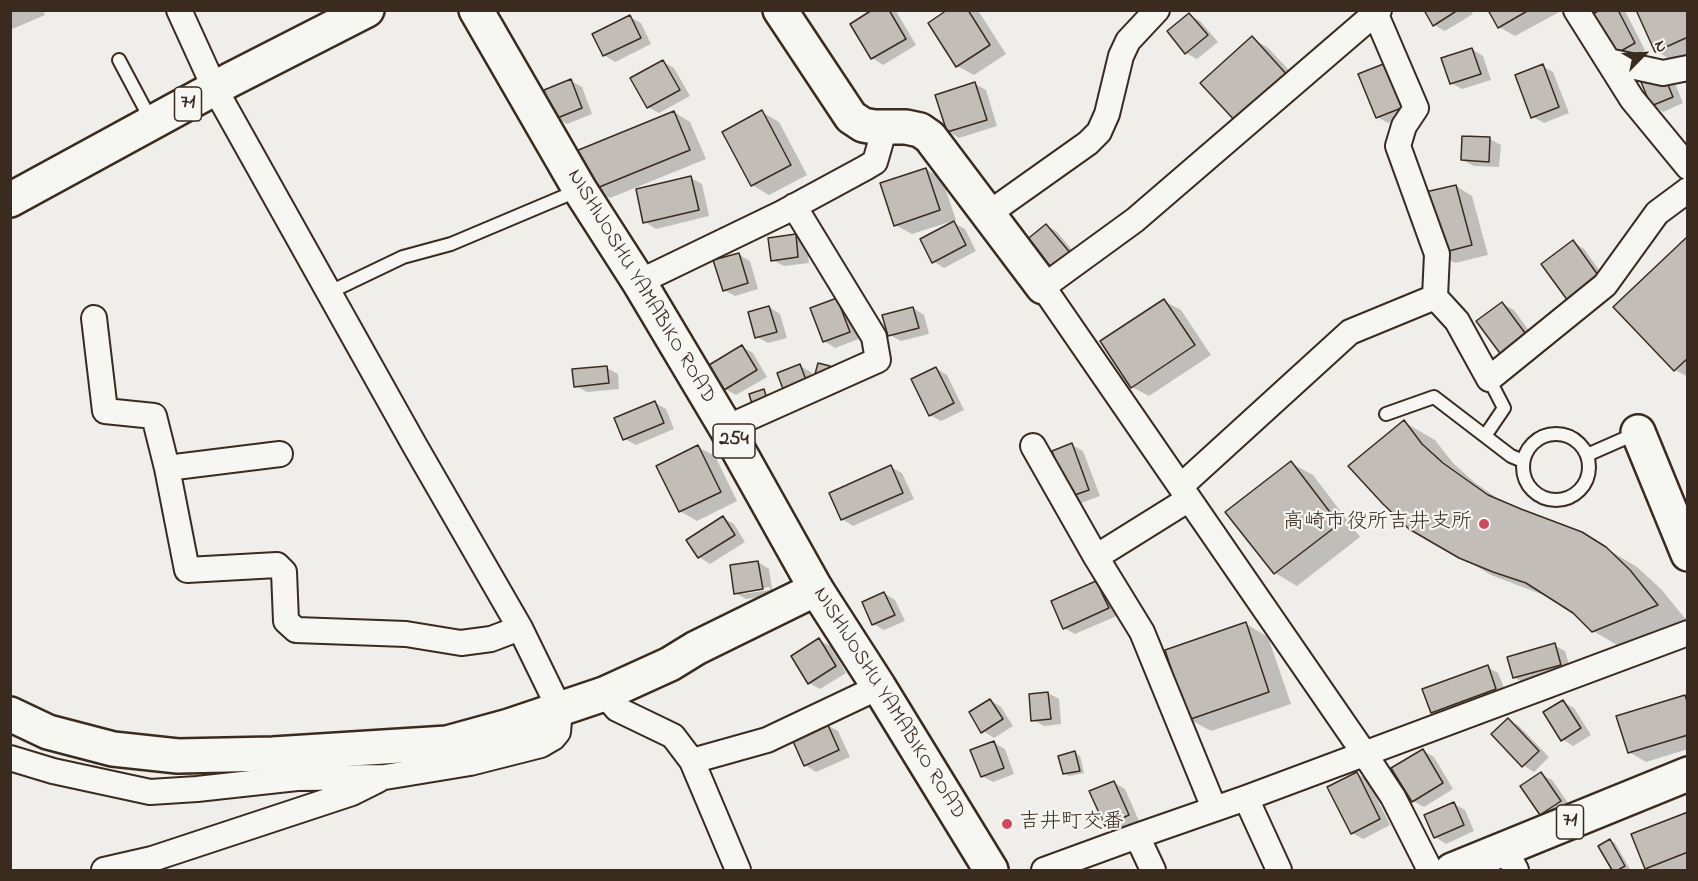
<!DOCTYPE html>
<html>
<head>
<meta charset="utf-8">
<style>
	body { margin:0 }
	#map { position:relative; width:1698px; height:881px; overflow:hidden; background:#efeeea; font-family:"Indie Flower",sans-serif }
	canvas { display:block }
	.frame { position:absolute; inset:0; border:12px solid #3b2a1e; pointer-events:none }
	.north { position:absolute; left:1614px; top:24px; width:60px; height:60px; -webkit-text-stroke:4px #f6f6f2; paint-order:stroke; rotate:66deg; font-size:16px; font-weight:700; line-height:24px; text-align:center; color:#3b2a1e }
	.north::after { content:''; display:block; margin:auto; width:21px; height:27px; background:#3b2a1e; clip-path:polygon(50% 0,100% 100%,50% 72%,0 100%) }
</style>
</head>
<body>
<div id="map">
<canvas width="1698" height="881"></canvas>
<div class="frame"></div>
<div class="north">N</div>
</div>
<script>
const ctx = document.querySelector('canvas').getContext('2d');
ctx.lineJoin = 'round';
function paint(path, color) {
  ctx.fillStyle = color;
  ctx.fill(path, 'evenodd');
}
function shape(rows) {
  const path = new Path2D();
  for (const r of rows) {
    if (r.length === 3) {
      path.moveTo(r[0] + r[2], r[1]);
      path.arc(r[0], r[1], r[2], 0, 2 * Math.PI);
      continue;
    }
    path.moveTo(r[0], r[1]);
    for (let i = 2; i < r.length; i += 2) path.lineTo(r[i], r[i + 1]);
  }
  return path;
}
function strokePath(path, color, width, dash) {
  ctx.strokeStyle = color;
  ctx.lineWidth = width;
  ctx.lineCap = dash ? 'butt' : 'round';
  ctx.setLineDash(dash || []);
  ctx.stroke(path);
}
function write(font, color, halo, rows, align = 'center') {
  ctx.font = font + ' "Indie Flower","Klee One",sans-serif';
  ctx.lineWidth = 4.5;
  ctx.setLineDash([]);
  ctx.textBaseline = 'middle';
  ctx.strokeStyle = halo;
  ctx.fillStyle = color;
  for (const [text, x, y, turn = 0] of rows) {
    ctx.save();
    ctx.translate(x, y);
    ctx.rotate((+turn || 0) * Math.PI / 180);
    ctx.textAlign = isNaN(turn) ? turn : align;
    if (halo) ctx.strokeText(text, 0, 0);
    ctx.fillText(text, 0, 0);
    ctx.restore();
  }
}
const shadow = shape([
	[10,10,43,10,45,15,10,30],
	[875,10,896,11,916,45,883,65,872,58],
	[950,10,976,10,979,12,1006,54,974,75,957,66],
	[1426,10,1470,10,1473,14,1445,31,1434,25],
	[1490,10,1563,10,1515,36,1499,27],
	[1603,10,1625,11,1645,50,1624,61],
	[1688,10,1688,59,1678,64,1656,51],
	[1189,15,1200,21,1218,42,1197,59,1186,53],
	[630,17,641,23,651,44,615,62,604,55],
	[1252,38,1268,48,1304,86,1254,132],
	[1472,49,1483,56,1491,80,1462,89,1451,83],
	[663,62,674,68,690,96,659,113,648,107],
	[1542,66,1553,72,1569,113,1544,123,1533,117],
	[1360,75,1424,109,1388,123,1377,117],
	[571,81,582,87,592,114,567,124,556,118],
	[1674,81,1683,103,1663,112,1652,105,1643,83],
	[975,84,986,90,997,126,959,138,948,131],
	[674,112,690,122,706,159,610,198,593,189],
	[762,112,779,122,807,175,769,195,752,185],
	[1490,139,1501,145,1499,167,1474,166,1462,160],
	[926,169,942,179,956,220,912,234,895,225],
	[691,178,702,184,709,216,656,229,645,222],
	[1456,186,1472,196,1488,255,1455,263,1438,253],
	[954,223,965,229,976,251,944,268,933,261],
	[1046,225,1057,232,1082,262,1063,277],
	[795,236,806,242,809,263,784,266,772,260],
	[1688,238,1688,377,1675,370],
	[1573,242,1584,249,1610,285,1580,306],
	[738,254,750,261,758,289,735,296,724,290],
	[837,299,848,306,861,338,835,348,824,341],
	[1164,301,1181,310,1211,355,1149,396,1132,387],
	[1503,304,1514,310,1538,343,1503,355],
	[769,307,780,314,787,338,768,343,757,337],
	[913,308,924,315,929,334,901,341,890,335],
	[742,347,753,353,767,377,736,395,725,389],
	[800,366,811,372,819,394,798,402],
	[607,368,618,374,619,389,587,392,576,386],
	[936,368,947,375,964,410,941,421,930,415],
	[655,403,666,409,674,429,636,445,625,439],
	[1404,422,1435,440,1453,463,1474,482,1504,503,1582,534,1637,567,1661,589,1688,622,1624,649,1593,631,1574,611,1554,599,1491,575,1410,527],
	[1072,445,1083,451,1100,496,1081,503,1070,496],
	[698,447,715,456,737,501,697,521,680,511],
	[1291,463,1313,475,1360,537,1297,586,1275,573],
	[891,467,902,473,914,499,853,526,842,519],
	[723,518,734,524,745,542,710,564,699,557],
	[758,562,769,569,773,595,746,599,735,593],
	[770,587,770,590,743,594,743,591],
	[1096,583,1107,589,1119,615,1075,634,1064,628],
	[884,593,895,600,905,621,884,630,873,624],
	[1246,624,1268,637,1291,704,1211,731,1189,719],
	[819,640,830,646,846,673,820,689,809,683],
	[1554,645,1565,651,1571,671,1525,684,1514,677],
	[1487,667,1498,673,1507,695,1443,718,1432,712],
	[1048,693,1059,699,1061,724,1044,726,1033,720],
	[1685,697,1688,698,1688,749,1646,762,1629,752],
	[990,700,1001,707,1013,726,994,738,983,731],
	[1563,702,1574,708,1591,735,1573,746,1562,739],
	[1508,720,1519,726,1549,757,1534,772,1523,765],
	[827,725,838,731,850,757,816,772,805,765],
	[994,743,1005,749,1014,774,993,782,982,776],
	[1423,751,1434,757,1453,789,1424,807,1413,801],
	[1075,753,1080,756,1084,773,1069,776,1064,773],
	[1356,773,1368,780,1390,825,1363,839,1352,833],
	[1541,774,1552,780,1571,807,1552,820,1541,814],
	[1113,782,1125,789,1139,821,1117,831,1106,825],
	[1454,804,1465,810,1474,831,1446,844,1435,837],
	[1688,814,1688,868,1681,870,1651,870,1646,868],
	[1610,840,1615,843,1630,869,1627,870,1613,870,1600,846]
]);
const building = shape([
	[872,10,889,10,906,39,871,59,850,24,872,10],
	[947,10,968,10,990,45,956,67,928,23,947,10],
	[1424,10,1458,10,1433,26,1424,10],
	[1488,10,1529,10,1498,28,1488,10],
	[1600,10,1618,10,1635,43,1612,56,1591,15,1600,10],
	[1636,10,1688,10,1688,37,1655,52,1636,10],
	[1189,13,1208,35,1185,54,1167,31,1189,13],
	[630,15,641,38,603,56,592,34,630,15],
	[1252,36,1288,76,1237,123,1200,83,1252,36],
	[1472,48,1481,74,1450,84,1441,58,1472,48],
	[1396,59,1414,103,1376,118,1358,74,1396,59],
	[663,60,680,90,647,108,630,78,663,60],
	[1543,64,1559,107,1531,118,1515,75,1543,64],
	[1663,73,1673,97,1651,106,1641,82,1663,73],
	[571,79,582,108,555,119,544,90,571,79],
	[975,82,987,120,947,132,935,95,975,82],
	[762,110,791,165,751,186,722,132,762,110],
	[674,111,690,150,592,190,576,151,674,111],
	[1462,136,1490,137,1489,162,1461,160,1462,136],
	[926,168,940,210,894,226,880,183,926,168],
	[691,176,699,210,643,223,636,189,691,176],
	[1456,185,1472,245,1437,254,1421,193,1456,185],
	[954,221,966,245,932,263,920,239,954,221],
	[1046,224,1072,255,1051,272,1025,241,1046,224],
	[796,234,798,257,771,261,768,238,796,234],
	[1688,236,1688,358,1674,371,1613,307,1688,236],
	[1573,240,1600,278,1568,301,1541,264,1573,240],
	[739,253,748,283,723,291,713,260,739,253],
	[837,298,850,332,823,342,810,308,837,298],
	[1164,299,1195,345,1131,388,1100,341,1164,299],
	[1502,302,1528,337,1502,356,1476,321,1502,302],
	[769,306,777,332,755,338,748,312,769,306],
	[913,307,919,328,888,336,882,315,913,307],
	[742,345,757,370,724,390,709,365,742,345],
	[818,363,830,366,827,378,815,374,818,363],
	[800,364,809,388,786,397,777,373,800,364],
	[607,366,609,383,574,387,572,369,607,366],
	[936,367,954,403,929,416,911,379,936,367],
	[764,389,769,406,754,411,749,394,764,389],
	[655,401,664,423,623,440,614,418,655,401],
	[1404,420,1422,444,1443,463,1488,495,1521,509,1582,532,1606,547,1630,570,1658,605,1592,632,1573,613,1526,583,1493,572,1459,558,1409,529,1383,504,1348,466,1404,420],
	[1072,443,1089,490,1069,497,1052,451,1072,443],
	[698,445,721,492,679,512,656,466,698,445],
	[1291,461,1339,524,1274,574,1225,512,1291,461],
	[891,465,903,493,841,520,829,493,891,465],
	[723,516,735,535,698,558,686,540,723,516],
	[758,561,763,589,734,594,730,565,758,561],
	[1096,581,1109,608,1063,629,1051,601,1096,581],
	[884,592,895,615,872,625,862,602,884,592],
	[1246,622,1269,692,1188,720,1165,650,1246,622],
	[819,638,836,666,808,684,791,656,819,638],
	[1555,643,1561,665,1513,678,1507,657,1555,643],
	[1488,665,1496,689,1431,713,1422,689,1488,665],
	[1048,692,1051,719,1031,721,1029,694,1048,692],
	[1685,695,1688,704,1688,735,1628,753,1616,716,1685,695],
	[990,699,1003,719,981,733,969,712,990,699],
	[1563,700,1581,728,1561,741,1543,712,1563,700],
	[1508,718,1539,751,1522,767,1491,734,1508,718],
	[827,723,839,750,804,766,792,739,827,723],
	[994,741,1004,768,981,777,970,750,994,741],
	[1423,749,1443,783,1412,802,1391,768,1423,749],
	[1075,751,1080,771,1063,774,1058,756,1075,751],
	[1357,772,1380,819,1351,834,1327,787,1357,772],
	[1541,772,1561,801,1540,815,1520,786,1541,772],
	[1114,781,1129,815,1105,826,1089,791,1114,781],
	[1454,802,1464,825,1434,838,1424,815,1454,802],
	[1688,812,1688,852,1645,869,1631,834,1688,812],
	[1610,839,1625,866,1618,870,1612,870,1598,846,1610,839]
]);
const lane = shape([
	[119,60,152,122],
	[330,292,403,257,451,244,579,190],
	[1386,414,1434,397,1511,456,1523,461],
	[1556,467,33],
	[1485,436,1504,408,1489,379],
	[1587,455,1637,433]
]);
const street = shape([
	[1379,10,1135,220,1043,287,1364,753,1393,797,1430,870],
	[1576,10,1632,99,1688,167],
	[1608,61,1663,73,1688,68],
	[988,214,1088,143,1099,132,1107,114,1121,56,1128,41,1157,10],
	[639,282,782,213,865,168,875,162,885,127],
	[1435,297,1457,321,1489,379,1605,285,1657,213,1688,190],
	[94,318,105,411,154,416,167,468,187,570,277,565,284,572,286,621,296,630,406,634,461,643,491,639,520,628],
	[726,428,878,360,874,337,794,206],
	[1033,446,1096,557,1142,632,1214,808],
	[167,468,280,454],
	[1181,486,1350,332,1435,297,1437,254,1398,146,1404,126,1416,108,1374,10],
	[1096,557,1189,499],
	[604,694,617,709,673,736,692,761,767,740,879,687],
	[10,758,53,771,150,792,197,789,297,778,385,777,470,763,541,745,553,738,558,732,560,710,520,628,415,446,215,89,179,10],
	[692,761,738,870],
	[1246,798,1279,870],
	[1137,836,1153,870],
	[1505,849,1516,870],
	[104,870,152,859,352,793,378,780],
	[1044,870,1137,836,1246,798,1688,633]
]);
const secondary = shape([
	[780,10,851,117,863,125,874,127,906,127,920,130,930,137,1043,287],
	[1638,432,1688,554],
	[10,714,48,732,113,749,178,756,273,754,447,743,509,726,604,694,670,664,696,648,816,589]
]);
const primary = shape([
	[10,200,230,80,367,10],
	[1452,870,1688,774]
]);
const highway = shape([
	[476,10,580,190,639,282,726,428,816,589,879,687,991,870]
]);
const markers = [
	[1484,524,6,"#d1495b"],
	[1007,824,6,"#d1495b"]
];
const shields = [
	[188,104,27],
	[734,441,42],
	[1570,822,27]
];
const shieldNames = [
	["71",188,104],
	["254",734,441],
	["71",1570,822]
];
const streetNames = [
	["NISHIJOSHU YAMABIKO ROAD",640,287,59],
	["NISHIJOSHU YAMABIKO ROAD",888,704,58]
];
const poiNames = [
	["高崎市役所吉井支所",1472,524],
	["吉井町交番",1019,824,"left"]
];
paint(shadow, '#0003');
paint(building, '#c2bdb7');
strokePath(building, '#3b2a1e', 1.5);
strokePath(lane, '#3b2a1e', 16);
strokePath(street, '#3b2a1e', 28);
strokePath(secondary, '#3b2a1e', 38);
strokePath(primary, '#3b2a1e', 38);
strokePath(highway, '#3b2a1e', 38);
strokePath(lane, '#f6f6f2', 12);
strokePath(street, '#f6f6f2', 24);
strokePath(secondary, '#f6f6f2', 33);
strokePath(primary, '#f6f6f2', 33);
strokePath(highway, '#f6f6f2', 33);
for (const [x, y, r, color] of markers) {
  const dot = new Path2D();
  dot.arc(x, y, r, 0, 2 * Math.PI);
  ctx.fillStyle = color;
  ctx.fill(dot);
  strokePath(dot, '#f6f6f2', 2);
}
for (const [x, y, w] of shields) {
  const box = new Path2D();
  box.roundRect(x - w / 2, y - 17, w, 34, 4.5);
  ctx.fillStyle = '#f6f6f2';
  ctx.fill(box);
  strokePath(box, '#3b2a1e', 1.5);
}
write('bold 20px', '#3b2a1e', null, shieldNames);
write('21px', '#3b2a1e', '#f6f6f2', streetNames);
write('21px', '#3b2a1e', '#f6f6f2', poiNames, 'right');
</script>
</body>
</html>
